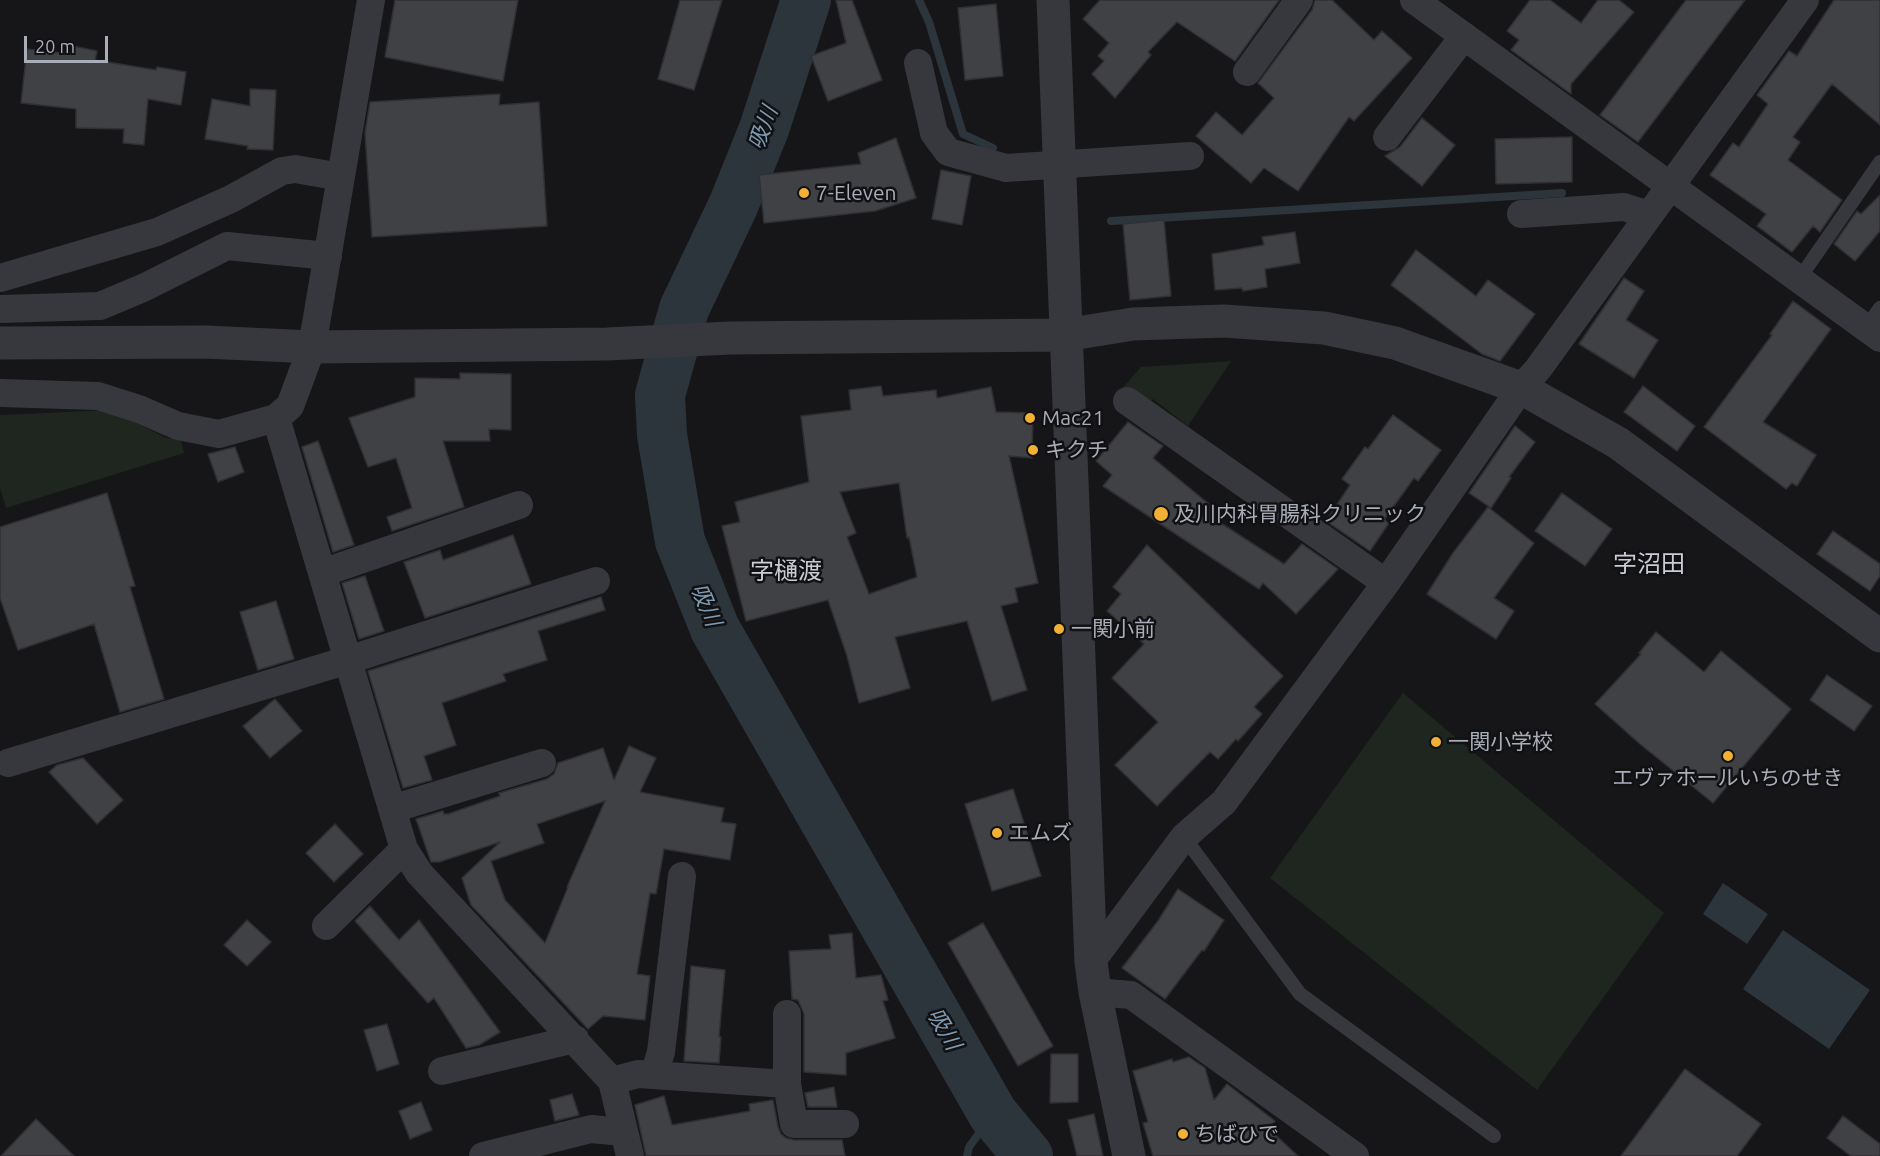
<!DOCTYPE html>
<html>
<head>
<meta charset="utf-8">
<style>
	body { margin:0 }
	#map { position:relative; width:1880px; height:1156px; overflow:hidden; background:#161618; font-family:Ubuntu,sans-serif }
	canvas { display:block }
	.scale { position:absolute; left:24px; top:36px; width:84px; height:27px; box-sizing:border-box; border:3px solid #a8adb8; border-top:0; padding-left:8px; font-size:18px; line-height:21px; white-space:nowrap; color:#a8adb8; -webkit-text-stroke:4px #111113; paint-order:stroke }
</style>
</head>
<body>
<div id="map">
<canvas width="1880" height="1156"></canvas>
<div class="scale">20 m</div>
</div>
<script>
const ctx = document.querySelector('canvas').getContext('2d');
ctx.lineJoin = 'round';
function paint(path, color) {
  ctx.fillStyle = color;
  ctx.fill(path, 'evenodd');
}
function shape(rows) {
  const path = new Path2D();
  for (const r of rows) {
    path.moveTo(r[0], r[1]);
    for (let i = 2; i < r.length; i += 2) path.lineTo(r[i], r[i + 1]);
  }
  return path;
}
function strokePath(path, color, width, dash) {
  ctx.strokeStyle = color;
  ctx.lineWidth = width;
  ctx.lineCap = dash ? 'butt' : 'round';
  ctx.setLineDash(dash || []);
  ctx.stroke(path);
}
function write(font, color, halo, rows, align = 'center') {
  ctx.font = font + ' Ubuntu,"Noto Sans JP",sans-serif';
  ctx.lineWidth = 5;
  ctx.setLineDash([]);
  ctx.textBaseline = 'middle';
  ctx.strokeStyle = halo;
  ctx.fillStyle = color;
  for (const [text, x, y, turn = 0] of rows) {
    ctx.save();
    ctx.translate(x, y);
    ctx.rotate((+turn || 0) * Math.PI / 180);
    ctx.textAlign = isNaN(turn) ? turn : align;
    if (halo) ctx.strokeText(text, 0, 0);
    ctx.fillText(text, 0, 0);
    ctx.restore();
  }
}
const green = shape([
	[1231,361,1188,426,1153,399,1146,407,1120,391,1141,367],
	[111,410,166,438,181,440,184,453,6,508,0,488,0,415],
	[1403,693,1664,913,1537,1090,1270,878]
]);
const water = shape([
	[1723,883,1768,914,1747,944,1703,914],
	[1783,930,1870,990,1829,1049,1743,989]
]);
const stream = shape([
	[919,0,929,22,963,134,993,148],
	[1111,221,1562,193],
	[967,1156,969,1147,993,1114]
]);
const river = shape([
	[806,0,764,129,733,206,684,309,660,395,662,435,680,541,715,629,993,1114,1028,1156]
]);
const building = shape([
	[395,0,518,0,503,81,385,57,395,0],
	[680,0,722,0,694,90,658,79,680,0],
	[836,0,852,0,882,80,828,101,811,56,846,43,836,0],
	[1100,0,1279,0,1235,61,1177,22,1148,52,1151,55,1115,98,1092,74,1104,61,1098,56,1109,43,1083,19,1100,0],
	[1315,0,1332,0,1374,40,1382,31,1412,58,1354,121,1349,117,1298,191,1264,168,1251,183,1196,136,1216,112,1242,135,1274,98,1258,83,1312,10,1315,0],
	[1530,0,1550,0,1581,23,1598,0,1619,0,1634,12,1571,84,1571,94,1511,50,1519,40,1507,31,1530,0],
	[1686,0,1745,0,1638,142,1600,115,1686,0],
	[1834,0,1880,0,1880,125,1832,84,1793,137,1800,142,1788,160,1842,200,1820,232,1813,226,1792,252,1757,226,1766,214,1710,175,1733,143,1739,147,1768,104,1757,95,1789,51,1797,56,1834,0],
	[996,4,1003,76,965,80,958,8,996,4],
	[73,46,97,51,95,60,156,70,157,67,186,72,181,105,148,99,144,145,123,143,124,129,76,128,76,109,21,103,27,49,71,54,73,46],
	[250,89,276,90,273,150,247,149,248,146,205,139,212,99,250,106,250,89],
	[500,94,499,105,539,102,547,226,372,237,365,133,370,102,500,94],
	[1422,118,1455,145,1422,186,1385,156,1400,147,1422,118],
	[1572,137,1572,182,1496,184,1495,139,1572,137],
	[896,138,916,198,875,211,764,223,759,175,861,164,858,153,896,138],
	[941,170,971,176,962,225,932,219,941,170],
	[1880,195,1880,231,1855,261,1834,244,1857,211,1861,214,1880,195],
	[1164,220,1171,296,1130,300,1123,224,1164,220],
	[1295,232,1300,263,1265,269,1267,287,1243,291,1242,288,1215,290,1212,254,1264,245,1262,237,1295,232],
	[1416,250,1476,296,1488,280,1535,314,1500,361,1482,354,1391,285,1416,250],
	[1624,278,1644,291,1626,320,1658,340,1634,378,1579,344,1624,278],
	[1793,301,1831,329,1763,422,1816,455,1797,486,1792,483,1786,489,1704,427,1772,335,1770,334,1793,301],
	[460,373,511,374,511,430,489,429,490,441,443,441,464,507,392,531,387,517,412,508,396,458,368,467,349,418,415,397,415,378,460,379,460,373],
	[881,386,883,396,936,390,937,398,991,387,996,412,1033,413,1032,458,1009,456,1038,583,1015,588,1018,602,1001,606,1027,690,992,701,967,621,895,637,910,688,859,703,847,656,828,600,746,621,722,526,740,522,735,502,809,482,801,416,851,410,849,390,881,386],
	[899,483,907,538,909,537,917,577,869,594,847,537,856,533,840,492,899,483],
	[1643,386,1695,426,1677,451,1624,412,1643,386],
	[1393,415,1441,450,1418,481,1414,478,1384,520,1389,523,1370,551,1326,521,1350,485,1342,479,1365,447,1368,449,1393,415],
	[1128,422,1163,446,1153,458,1221,514,1216,520,1284,564,1302,544,1338,569,1296,614,1263,583,1259,589,1103,486,1112,475,1096,461,1128,422],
	[1515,426,1535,442,1509,477,1511,478,1491,508,1469,493,1515,426],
	[318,441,354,545,333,552,302,447,318,441],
	[235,447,244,472,218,482,208,454,235,447],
	[107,493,135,586,130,587,164,699,120,712,94,624,18,650,0,598,0,527,107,493],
	[1562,493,1612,529,1585,566,1535,531,1562,493],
	[1488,507,1534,543,1494,598,1514,611,1496,639,1427,594,1453,553,1488,507],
	[1833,531,1880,564,1880,576,1870,591,1817,554,1833,531],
	[513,535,531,584,425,618,404,562,440,550,443,560,513,535],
	[1147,545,1283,676,1254,707,1262,714,1238,741,1236,739,1218,759,1210,752,1157,806,1115,765,1158,722,1112,678,1144,644,1107,611,1121,594,1113,587,1147,545],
	[365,576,384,631,359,639,342,583,365,576],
	[601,597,605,610,538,631,547,660,503,674,506,681,442,703,456,745,424,756,432,780,403,788,368,671,601,597],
	[276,601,294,659,258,670,240,612,276,601],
	[1656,632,1704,672,1721,651,1791,709,1713,803,1640,744,1595,704,1641,654,1639,653,1656,632],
	[1827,675,1872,706,1854,731,1810,700,1827,675],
	[275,699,302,731,270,758,243,726,275,699],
	[629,746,656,758,640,792,724,808,721,822,736,824,730,860,664,849,656,894,650,893,637,974,650,976,645,1020,603,1016,588,1029,471,905,462,878,500,842,439,862,431,862,416,819,443,811,444,814,448,814,500,796,499,793,547,779,554,774,558,763,603,748,614,780,629,746],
	[605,801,567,887,568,887,545,943,505,900,491,861,544,843,537,824,605,801],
	[83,758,123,800,97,824,49,772,57,765,83,758],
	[1013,789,1041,876,992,891,965,804,1013,789],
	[335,824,363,854,334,882,306,853,335,824],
	[1178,889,1224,920,1204,951,1202,950,1165,999,1122,968,1158,921,1178,889],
	[370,906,399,940,419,920,500,1032,479,1045,466,1048,434,998,428,1003,355,921,370,906],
	[247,920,271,942,247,966,224,945,247,920],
	[983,923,1053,1046,1018,1066,948,943,983,923],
	[852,933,856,978,881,975,888,1000,883,1001,895,1038,846,1053,846,1075,804,1072,804,1014,798,1000,792,999,789,951,831,949,829,935,852,933],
	[691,966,725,970,719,1037,721,1037,719,1063,684,1061,691,966],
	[387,1024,399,1064,377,1071,364,1030,387,1024],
	[1051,1054,1078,1054,1078,1102,1050,1103,1051,1054],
	[1189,1057,1205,1068,1214,1100,1227,1084,1275,1121,1269,1129,1298,1156,1153,1156,1143,1123,1148,1122,1133,1071,1172,1059,1173,1062,1189,1057],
	[1685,1069,1761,1124,1737,1156,1621,1156,1685,1069],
	[834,1087,837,1107,808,1107,805,1093,834,1087],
	[572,1094,579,1115,555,1121,550,1100,572,1094],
	[664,1096,672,1125,750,1111,749,1104,773,1100,778,1127,781,1134,786,1138,794,1140,842,1140,845,1156,646,1156,635,1105,664,1096],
	[421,1102,432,1130,410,1139,399,1111,421,1102],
	[1094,1114,1103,1156,1077,1156,1068,1120,1094,1114],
	[1843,1116,1880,1144,1880,1156,1851,1156,1827,1138,1843,1116],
	[36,1119,74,1156,1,1156,36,1119]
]);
const service = shape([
	[1799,279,1880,162],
	[1866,328,1880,308],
	[1184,837,1300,994,1494,1136]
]);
const minor = shape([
	[1414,0,1880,338],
	[918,63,934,133,948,152,1006,168,1190,156],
	[1247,72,1299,0],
	[1387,137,1464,36],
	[1521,214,1624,207,1649,215],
	[0,278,157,232,231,199,282,171,295,169,341,177],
	[0,309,100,306,143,288,227,246,328,256],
	[0,393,98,396,139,409,178,426,219,434,276,418,404,849,419,873,612,1081,630,1156],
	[1127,401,1386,583],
	[276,418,290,406,312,347,371,0],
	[322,573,519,505],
	[8,763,348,660,596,581],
	[392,809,542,763],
	[326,926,404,849],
	[1091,962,1184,837,1224,802,1386,583,1521,388,1538,369,1805,0],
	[1095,992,1131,995,1355,1156],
	[787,1014,787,1084],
	[442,1071,575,1039],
	[654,1075,661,1052,682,876],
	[612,1081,638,1074,787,1084,794,1124,845,1124],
	[483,1156,591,1129,624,1132]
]);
const tertiary = shape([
	[1053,0,1091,962,1095,992,1129,1156],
	[0,343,206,342,312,347,607,344,730,338,1065,335,1133,324,1224,321,1324,328,1395,343,1521,388,1618,443,1880,636]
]);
const markers = [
	[804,193,6,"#f2b134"],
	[1030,418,6,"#f2b134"],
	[1033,450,6,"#f2b134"],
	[1161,514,8,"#f2b134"],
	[1059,629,6,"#f2b134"],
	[1436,742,6,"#f2b134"],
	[1728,756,6,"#f2b134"],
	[997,833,6,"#f2b134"],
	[1183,1134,6,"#f2b134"]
];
const poiNames = [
	["7-Eleven",816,193],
	["Mac21",1042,418],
	["キクチ",1045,450],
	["及川内科胃腸科クリニック",1174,514],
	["一関小前",1071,629],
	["一関小学校",1448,742],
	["エヴァホールいちのせき",1728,778,"center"],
	["エムズ",1009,833],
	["ちばひで",1195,1134]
];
const waterNames = [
	["吸川",763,128,-69],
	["吸川",706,605,67],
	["吸川",944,1029,60]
];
const quarterNames = [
	["字沼田",1649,564],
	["字樋渡",786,571]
];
paint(green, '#1e261f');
paint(water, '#2c353c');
strokePath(stream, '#2c353c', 8);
strokePath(river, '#2c353c', 50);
paint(building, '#404145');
strokePath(building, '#303034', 1.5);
strokePath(service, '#37383d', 14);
strokePath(minor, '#37383d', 28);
strokePath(tertiary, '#37383d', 33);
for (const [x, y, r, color] of markers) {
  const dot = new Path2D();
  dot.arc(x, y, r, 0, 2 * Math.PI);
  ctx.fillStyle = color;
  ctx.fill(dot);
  strokePath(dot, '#111113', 2);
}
write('21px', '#a8adb8', '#111113', poiNames, 'left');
write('italic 22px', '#7f9bb3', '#111113', waterNames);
write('24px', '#c9ccd4', '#111113', quarterNames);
</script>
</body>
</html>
